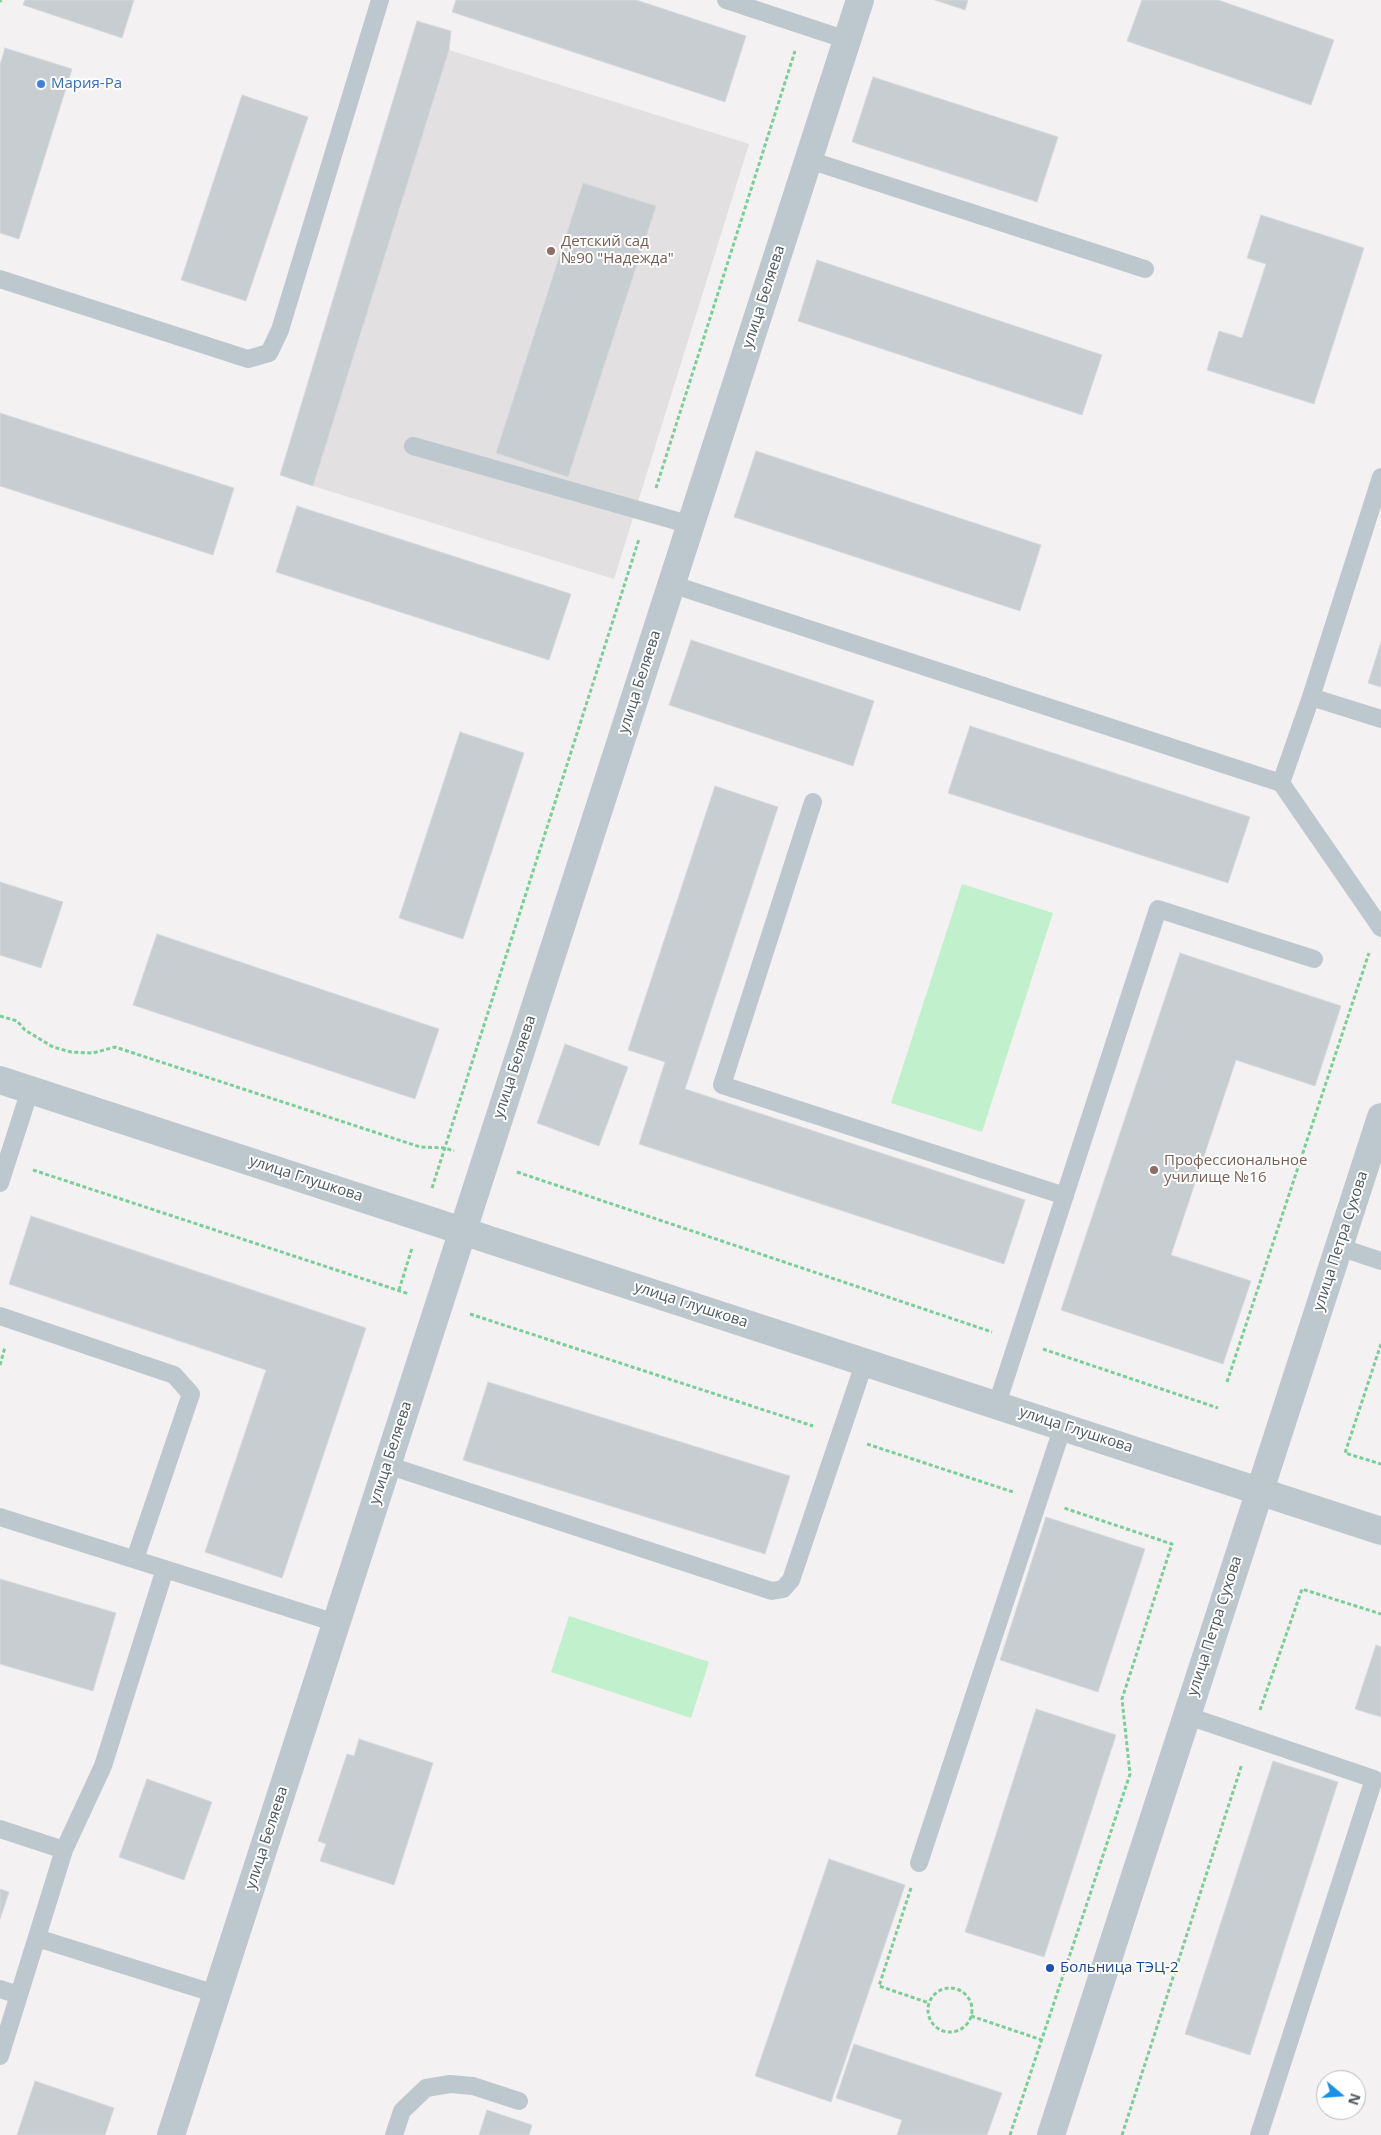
<!DOCTYPE html>
<html>
<head>
<meta charset="utf-8">
<style>
	body { margin:0 }
	#map { position:relative; width:1381px; height:2135px; overflow:hidden; background:#f4f1f2; font-family:"Open Sans",sans-serif }
	canvas { display:block }
	.north { position:absolute; left:1316px; top:2070px; width:50px; height:50px; box-sizing:border-box; background:#fff; border:1px solid #b6bcbf; border-radius:50%; rotate:108deg; font-size:14px; font-weight:700; line-height:20px; text-align:center; color:#49585f }
	.north::after { content:''; display:block; margin:auto; width:18px; height:22px; background:#1891e7; clip-path:polygon(50% 0,100% 100%,50% 72%,0 100%) }
</style>
</head>
<body>
<div id="map">
<canvas width="1381" height="2135"></canvas>
<div class="north">N</div>
</div>
<script>
const ctx = document.querySelector('canvas').getContext('2d');
ctx.lineJoin = 'round';
function paint(path, color) {
  ctx.fillStyle = color;
  ctx.fill(path, 'evenodd');
}
function shape(rows) {
  const path = new Path2D();
  for (const r of rows) {
    if (r.length === 3) {
      path.moveTo(r[0] + r[2], r[1]);
      path.arc(r[0], r[1], r[2], 0, 2 * Math.PI);
      continue;
    }
    path.moveTo(r[0], r[1]);
    for (let i = 2; i < r.length; i += 2) path.lineTo(r[i], r[i + 1]);
  }
  return path;
}
function strokePath(path, color, width, dash) {
  ctx.strokeStyle = color;
  ctx.lineWidth = width;
  ctx.lineCap = dash ? 'butt' : 'round';
  ctx.setLineDash(dash || []);
  ctx.stroke(path);
}
function write(font, color, halo, rows, align = 'center') {
  ctx.font = font + ' "Open Sans",sans-serif';
  ctx.lineWidth = 4;
  ctx.setLineDash([]);
  ctx.textBaseline = 'middle';
  ctx.strokeStyle = halo;
  ctx.fillStyle = color;
  for (const [text, x, y, turn = 0] of rows) {
    ctx.save();
    ctx.translate(x, y);
    ctx.rotate((+turn || 0) * Math.PI / 180);
    ctx.textAlign = isNaN(turn) ? turn : align;
    if (halo) ctx.strokeText(text, 0, 0);
    ctx.fillText(text, 0, 0);
    ctx.restore();
  }
}
const education = shape([
	[449,50,749,144,614,579,313,486]
]);
const green = shape([
	[962,884,1053,913,982,1132,891,1103],
	[569,1616,709,1662,691,1718,551,1672]
]);
const building = shape([
	[25,0,134,0,122,38,23,5,25,0],
	[456,0,636,0,746,36,725,102,452,12,456,0],
	[935,0,968,0,965,10,935,0],
	[1142,0,1218,0,1334,40,1311,105,1127,41,1142,0],
	[417,21,451,31,449,50,313,486,280,475,417,21],
	[5,48,72,69,19,239,0,233,0,65,5,48],
	[873,77,1058,137,1037,202,852,142,873,77],
	[242,95,308,117,246,301,181,280,242,95],
	[583,183,656,206,568,477,496,453,583,183],
	[1261,215,1364,248,1314,404,1207,370,1219,331,1242,338,1266,264,1247,258,1261,215],
	[817,260,1102,355,1082,415,798,321,817,260],
	[0,413,234,488,213,555,0,486,0,413],
	[756,451,1041,545,1020,611,734,517,756,451],
	[297,506,571,594,549,660,276,572,297,506],
	[691,640,874,701,853,766,669,705,691,640],
	[1381,642,1381,687,1368,683,1381,642],
	[970,726,1250,817,1228,883,948,793,970,726],
	[460,732,524,753,463,939,399,918,460,732],
	[715,786,778,807,685,1089,1025,1200,1004,1264,639,1144,665,1062,628,1050,715,786],
	[0,882,63,902,41,968,0,955,0,882],
	[157,934,439,1029,415,1099,133,1005,157,934],
	[1180,953,1341,1006,1315,1086,1236,1060,1171,1255,1251,1281,1223,1364,1061,1310,1180,953],
	[565,1044,628,1067,599,1146,537,1123,565,1044],
	[31,1216,366,1328,282,1578,205,1552,266,1370,9,1284,31,1216],
	[488,1382,790,1476,765,1554,463,1460,488,1382],
	[1046,1517,1145,1549,1098,1692,1000,1660,1046,1517],
	[0,1579,116,1613,93,1691,0,1664,0,1579],
	[1376,1645,1381,1647,1381,1717,1355,1709,1376,1645],
	[1036,1709,1116,1735,1044,1957,965,1932,1036,1709],
	[359,1739,433,1763,394,1885,320,1861,326,1844,318,1841,347,1754,354,1756,359,1739],
	[1273,1761,1338,1782,1250,2055,1185,2034,1273,1761],
	[147,1779,212,1802,184,1880,119,1857,147,1779],
	[829,1859,905,1885,831,2102,755,2076,829,1859],
	[0,1889,9,1892,0,1919,0,1889],
	[854,2044,1002,2093,987,2135,897,2135,902,2120,836,2098,854,2044],
	[35,2081,114,2108,105,2135,17,2135,35,2081],
	[487,2110,532,2125,529,2135,479,2135,487,2110]
]);
const path = shape([
	[0,2,1,0],
	[656,488,795,51],
	[0,1016,17,1021,25,1030,53,1047,71,1052,93,1053,115,1047,420,1147,445,1148,454,1151],
	[33,1170,409,1294],
	[517,1172,992,1332],
	[432,1188,639,539],
	[399,1290,412,1248],
	[470,1314,813,1426],
	[1381,1344,1345,1453,1381,1464],
	[1043,1349,1218,1408],
	[0,1365,5,1347],
	[1227,1382,1369,953],
	[867,1444,1013,1492],
	[1260,1710,1302,1589,1381,1614],
	[911,1888,879,1986,929,2003],
	[950,2010,22],
	[971,2016,1042,2040],
	[1010,2135,1130,1774,1122,1699,1172,1544,1064,1508],
	[1122,2135,1242,1764]
]);
const service = shape([
	[726,0,847,40],
	[809,160,1145,269],
	[0,279,248,359,269,353,280,330,380,0],
	[413,446,691,525],
	[671,584,1281,783,1311,697,1381,719],
	[1311,697,1381,477],
	[1281,783,1381,928],
	[813,802,722,1085,1065,1196],
	[0,1183,30,1090],
	[1339,1247,1381,1261],
	[0,1316,174,1375,191,1394,135,1559],
	[997,1404,1158,909,1314,959],
	[387,1465,772,1591,783,1589,791,1580,865,1361],
	[0,1517,336,1623],
	[1185,1715,1374,1779,1259,2135],
	[0,1829,64,1850,0,2056],
	[64,1850,103,1766,165,1569],
	[919,1863,1063,1426],
	[37,1938,216,1994],
	[0,1989,19,1995],
	[394,2135,402,2111,426,2088,450,2084,473,2086,519,2101]
]);
const minor = shape([
	[0,1080,1381,1531],
	[171,2135,860,0]
]);
const tertiary = shape([
	[1051,2135,1381,1117]
]);
const markers = [
	[41,84,5,"#3f7fe0"],
	[551,251,5,"#8d6e63"],
	[1154,1170,5,"#8d6e63"],
	[1050,1968,5,"#1a4fb4"]
];
const shopNames = [
	["Мария-Ра",51,84]
];
const educationNames = [
	["Детский сад",561,242],
	["№90 \"Надежда\"",561,259],
	["Профессиональное",1164,1161],
	["училище №16",1164,1178]
];
const streetNames = [
	["улица Беляева",764,297,-72],
	["улица Беляева",640,682,-72],
	["улица Беляева",515,1067,-72],
	["улица Глушкова",306,1179,18],
	["улица Петра Сухова",1341,1241,-72],
	["улица Глушкова",691,1305,18],
	["улица Глушкова",1076,1430,18],
	["улица Беляева",391,1453,-72],
	["улица Петра Сухова",1215,1626,-72],
	["улица Беляева",267,1838,-72]
];
const transitNames = [
	["Больница ТЭЦ-2",1060,1968]
];
paint(education, '#e2e0e1');
paint(green, '#c1f0cc');
paint(building, '#c8cdd1');
strokePath(building, '#d6d9dd', 1);
strokePath(path, '#78cf97', 3, [4, 2.5]);
strokePath(service, '#bdc8ce', 18);
strokePath(minor, '#bdc8ce', 28);
strokePath(tertiary, '#bdc8ce', 28);
for (const [x, y, r, color] of markers) {
  const dot = new Path2D();
  dot.arc(x, y, r, 0, 2 * Math.PI);
  ctx.fillStyle = color;
  ctx.fill(dot);
  strokePath(dot, '#fff', 2);
}
write('15px', '#366cbe', '#fff', shopNames, 'left');
write('15px', '#785e54', '#fff', educationNames, 'left');
write('15px', '#49585f', '#fff', streetNames);
write('15px', '#164399', '#fff', transitNames, 'left');
</script>
</body>
</html>
